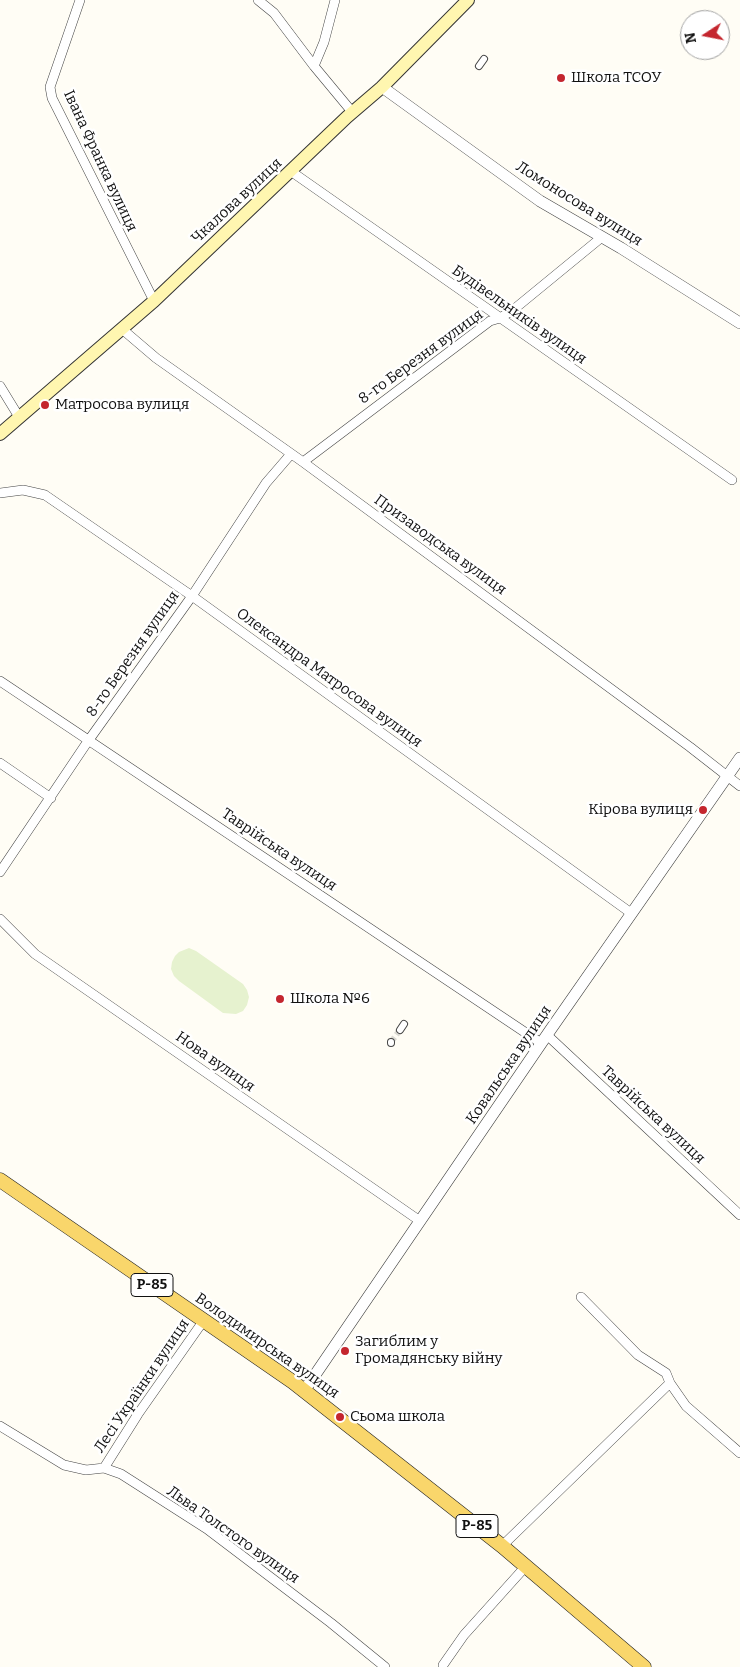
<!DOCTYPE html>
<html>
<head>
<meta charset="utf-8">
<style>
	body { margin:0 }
	#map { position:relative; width:740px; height:1667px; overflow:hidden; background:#fffdf5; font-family:Bitter,serif }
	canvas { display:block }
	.north { position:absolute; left:680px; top:10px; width:50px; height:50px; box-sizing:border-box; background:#fff; border:1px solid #a0a0a0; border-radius:50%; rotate:259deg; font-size:14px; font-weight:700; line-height:20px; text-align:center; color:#111 }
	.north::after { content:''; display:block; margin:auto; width:18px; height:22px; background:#c4262e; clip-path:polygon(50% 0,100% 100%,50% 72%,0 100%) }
</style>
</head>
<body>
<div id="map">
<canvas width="740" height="1667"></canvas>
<div class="north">N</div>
</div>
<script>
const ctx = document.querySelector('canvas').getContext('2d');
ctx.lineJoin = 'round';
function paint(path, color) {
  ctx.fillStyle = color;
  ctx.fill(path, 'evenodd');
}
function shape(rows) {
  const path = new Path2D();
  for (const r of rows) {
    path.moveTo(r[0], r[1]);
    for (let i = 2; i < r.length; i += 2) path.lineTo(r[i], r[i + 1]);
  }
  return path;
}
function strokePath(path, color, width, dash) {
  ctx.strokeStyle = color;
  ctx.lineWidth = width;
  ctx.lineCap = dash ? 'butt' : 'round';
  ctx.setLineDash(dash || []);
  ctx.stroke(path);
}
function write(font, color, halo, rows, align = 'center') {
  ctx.font = font + ' Bitter,serif';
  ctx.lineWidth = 5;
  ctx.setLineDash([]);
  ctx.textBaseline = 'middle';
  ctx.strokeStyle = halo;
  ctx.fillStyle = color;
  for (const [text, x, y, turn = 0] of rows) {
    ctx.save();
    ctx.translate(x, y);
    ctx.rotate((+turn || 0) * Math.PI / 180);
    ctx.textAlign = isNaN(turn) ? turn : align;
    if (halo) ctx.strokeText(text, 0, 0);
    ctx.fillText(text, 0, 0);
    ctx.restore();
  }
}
const pitch = shape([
	[189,948,196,951,243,984,247,990,249,997,247,1005,243,1011,236,1014,223,1013,179,981,174,976,171,969,172,962,175,956,179,952]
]);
const pedestrianTunnel = shape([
	[391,1042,400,1030]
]);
const pedestrian = shape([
	[479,66,484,59],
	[400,1030,404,1024],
	[391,1043,391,1042]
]);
const minor = shape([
	[80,0,50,87,52,98,154,301],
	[258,0,274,13,314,66,353,113],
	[314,66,324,42,335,0],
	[292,172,732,480],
	[122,329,156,358,303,462,690,747,740,786],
	[0,386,19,417],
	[303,462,490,321,500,318,513,310,602,237],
	[0,493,23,490,45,495,192,596,631,913],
	[0,681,541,1043],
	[0,763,51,798],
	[0,872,86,744,192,596,266,483,291,454],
	[0,919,35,954,420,1221],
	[547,1035,740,1215],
	[581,1297,638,1355,666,1373,670,1383,686,1406,740,1453],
	[0,1426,64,1465,86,1470,104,1468,121,1474,207,1529,331,1623,385,1667],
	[104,1468,138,1414,204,1320],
	[502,1546,670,1383],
	[443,1665,464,1635,526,1566]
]);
const tertiary = shape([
	[382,87,540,201,621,248,740,323],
	[304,1391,551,1029,740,758]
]);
const secondary = shape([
	[0,434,154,301,347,117,382,87,468,0]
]);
const primary = shape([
	[0,1180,293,1382,502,1546,644,1667]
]);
const markers = [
	[561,78,5,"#c4262e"],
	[45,405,5,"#c4262e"],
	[703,810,5,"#c4262e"],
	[280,999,5,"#c4262e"],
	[345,1351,5,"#c4262e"],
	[340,1417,5,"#c4262e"]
];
const shields = [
	[152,1285,42],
	[477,1526,42]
];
const shieldNames = [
	["Р-85",152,1285],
	["Р-85",477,1526]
];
const poiNames = [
	["Школа ТСОУ",571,78],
	["Матросова вулиця",55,405],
	["Кірова вулиця",693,810,"right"],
	["Школа №6",290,999],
	["Загиблим у",355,1342],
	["Громадянську війну",355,1359],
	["Сьома школа",350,1417]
];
const streetNames = [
	["Івана Франка вулиця",100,161,65],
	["Чкалова вулиця",237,201,-43],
	["Ломоносова вулиця",579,204,32],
	["Будівельників вулиця",519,315,35],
	["8-го Березня вулиця",421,357,-36],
	["Призаводська вулиця",440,545,36],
	["8-го Березня вулиця",133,654,-55],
	["Олександра Матросова вулиця",329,678,36],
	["Таврійська вулиця",279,850,34],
	["Нова вулиця",215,1062,35],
	["Ковальська вулиця",509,1065,-56],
	["Таврійська вулиця",653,1115,43],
	["Володимирська вулиця",267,1346,35],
	["Лесі Українки вулиця",142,1386,-56],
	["Льва Толстого вулиця",233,1535,35]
];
paint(pitch, '#e6f2cf');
strokePath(pedestrianTunnel, '#dbdad3', 6, [6, 3]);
strokePath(pedestrian, '#444', 8);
strokePath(minor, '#444', 10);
strokePath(tertiary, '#444', 12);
strokePath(secondary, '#333', 14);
strokePath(primary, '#222', 15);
strokePath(pedestrian, '#fff', 6);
strokePath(minor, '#fff', 9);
strokePath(tertiary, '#fff', 11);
strokePath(secondary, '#fff6b0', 12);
strokePath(primary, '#f9d66b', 14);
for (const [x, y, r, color] of markers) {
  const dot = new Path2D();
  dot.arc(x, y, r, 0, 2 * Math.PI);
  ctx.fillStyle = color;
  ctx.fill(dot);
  strokePath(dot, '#fff', 2);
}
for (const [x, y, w] of shields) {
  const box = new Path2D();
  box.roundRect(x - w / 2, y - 11.5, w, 23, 4);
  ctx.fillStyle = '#fff';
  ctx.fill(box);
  strokePath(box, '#111', 1);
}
write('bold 14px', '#111', null, shieldNames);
write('15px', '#111', '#fff', poiNames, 'left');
write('15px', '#111', '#fff', streetNames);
</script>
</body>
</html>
